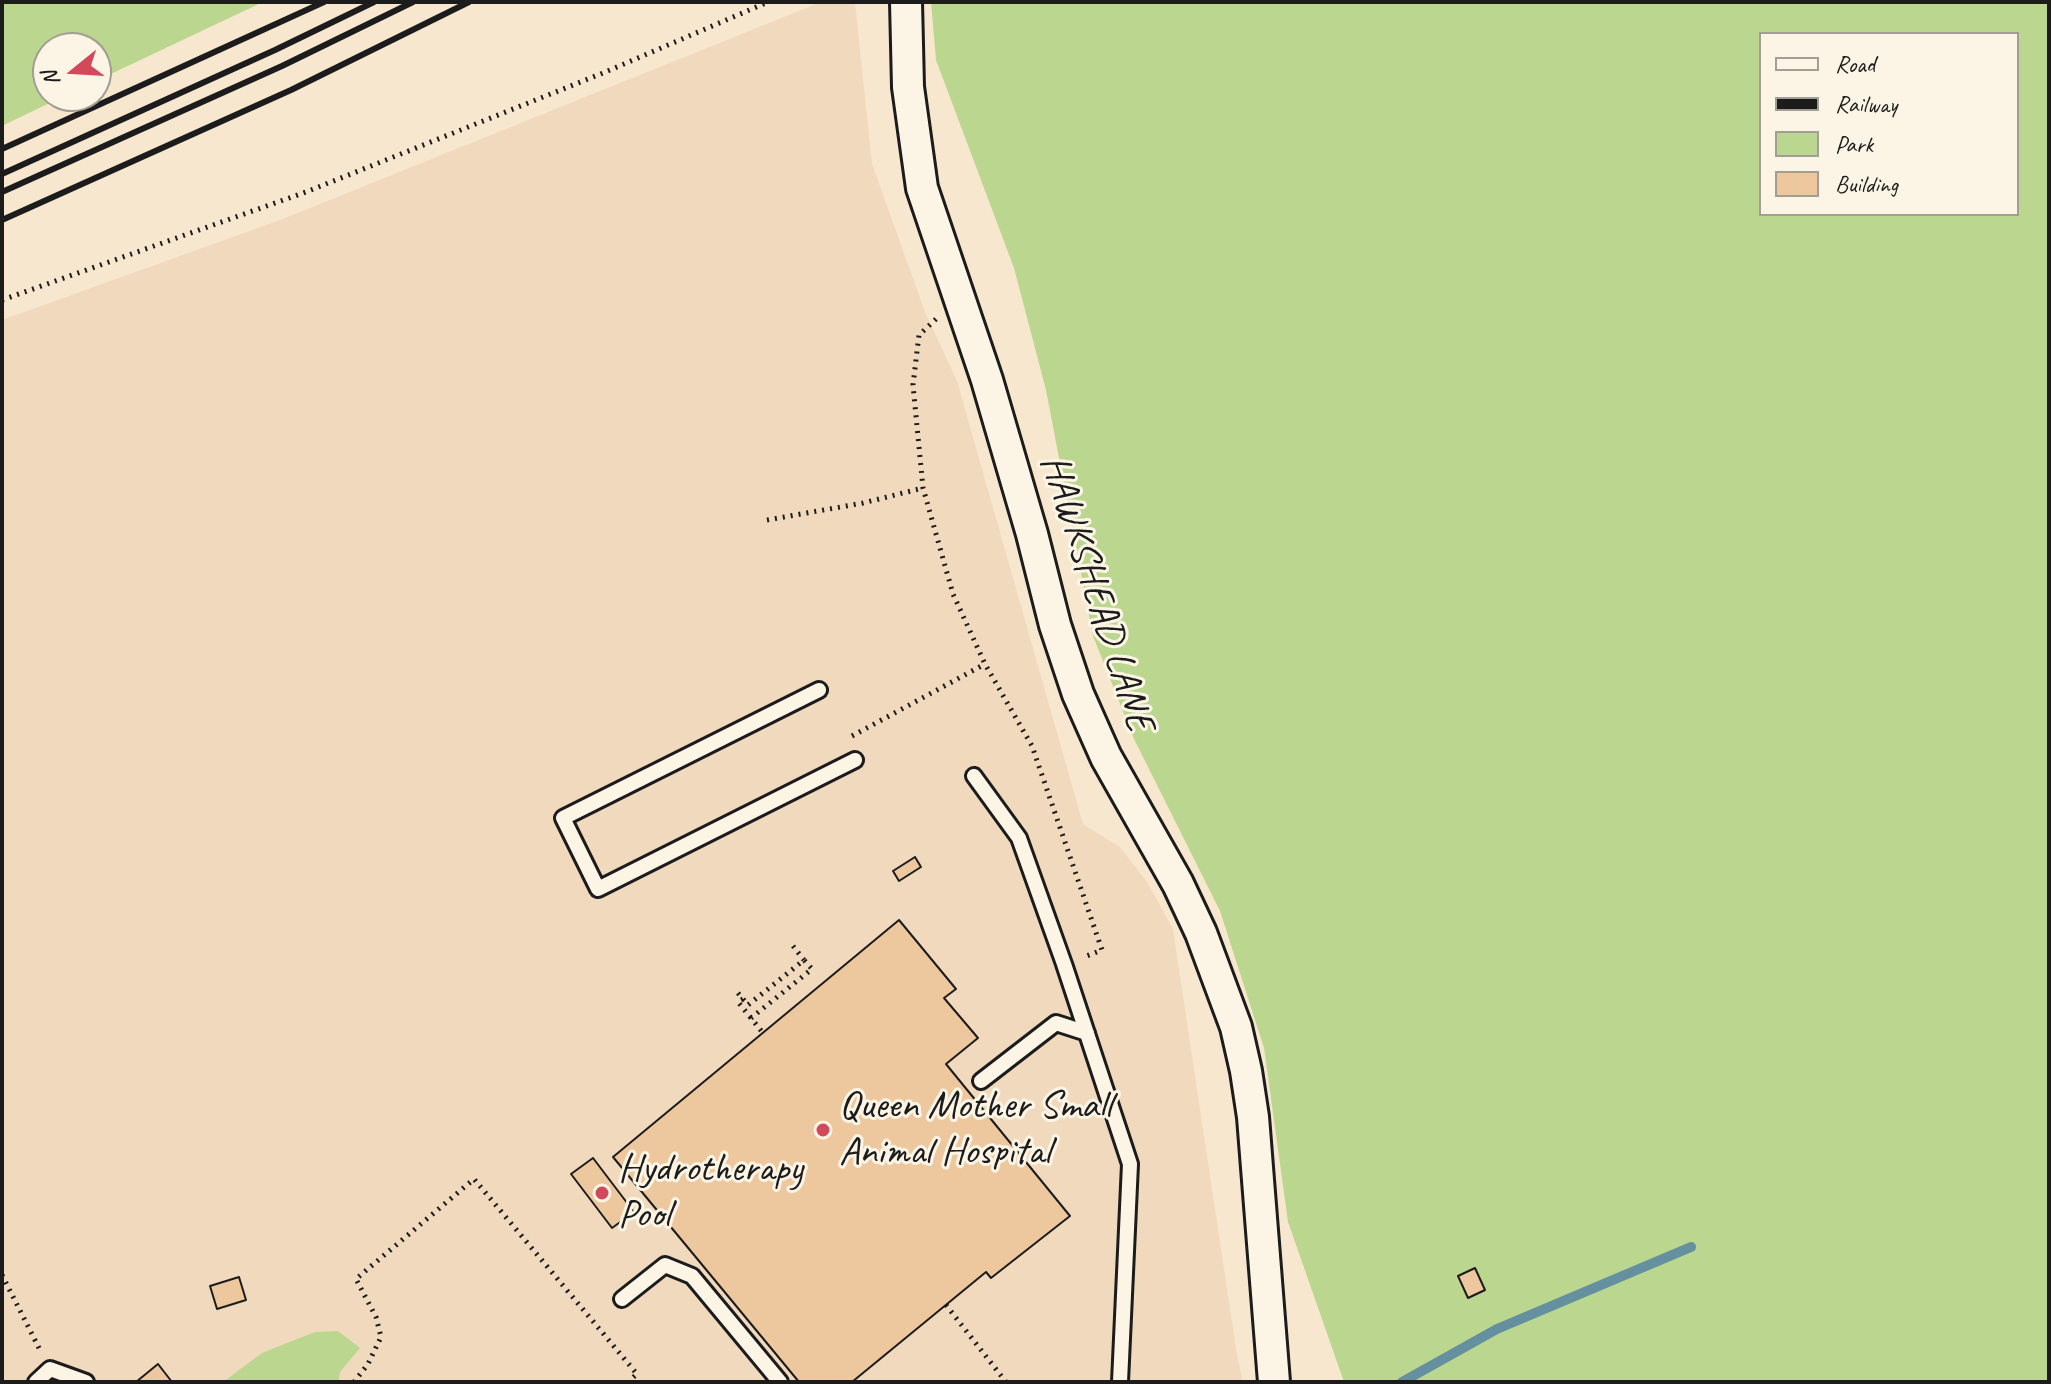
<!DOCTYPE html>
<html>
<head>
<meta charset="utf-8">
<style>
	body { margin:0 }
	#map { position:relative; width:2051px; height:1384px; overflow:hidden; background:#f8e7cf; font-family:Caveat,sans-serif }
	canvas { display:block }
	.frame { position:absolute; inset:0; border:4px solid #1c1c1c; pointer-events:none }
	.legend { position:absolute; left:1759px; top:32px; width:260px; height:184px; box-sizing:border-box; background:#fcf5e5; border:2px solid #a29e95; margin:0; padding:10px 14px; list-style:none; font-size:24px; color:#1c1c1c }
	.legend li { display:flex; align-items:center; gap:16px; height:40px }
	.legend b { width:40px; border:2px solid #a29e95 }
	.north { position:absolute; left:32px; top:32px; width:80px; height:80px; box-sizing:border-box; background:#fcf5e5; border:2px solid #a29e95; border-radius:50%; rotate:252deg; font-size:22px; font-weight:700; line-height:32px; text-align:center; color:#1c1c1c }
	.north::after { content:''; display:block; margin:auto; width:28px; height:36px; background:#d1495b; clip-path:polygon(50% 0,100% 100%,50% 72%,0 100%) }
</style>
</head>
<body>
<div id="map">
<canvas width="2051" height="1384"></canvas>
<div class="frame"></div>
<ul class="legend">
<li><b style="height:10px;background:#fcf5e5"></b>Road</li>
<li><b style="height:10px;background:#1c1c1c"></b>Railway</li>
<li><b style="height:22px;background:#bbd78f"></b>Park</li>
<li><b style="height:22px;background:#edc79d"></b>Building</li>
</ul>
<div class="north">N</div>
</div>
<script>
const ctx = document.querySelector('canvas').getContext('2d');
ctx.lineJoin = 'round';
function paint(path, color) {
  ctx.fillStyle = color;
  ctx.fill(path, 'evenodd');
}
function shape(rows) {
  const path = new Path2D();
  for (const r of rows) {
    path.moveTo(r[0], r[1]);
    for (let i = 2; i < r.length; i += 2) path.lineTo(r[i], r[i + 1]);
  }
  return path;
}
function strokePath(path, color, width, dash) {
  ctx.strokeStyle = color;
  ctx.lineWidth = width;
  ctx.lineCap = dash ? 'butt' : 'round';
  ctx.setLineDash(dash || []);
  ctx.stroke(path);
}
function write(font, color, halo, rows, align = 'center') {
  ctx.font = font + ' Caveat,sans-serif';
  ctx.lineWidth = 6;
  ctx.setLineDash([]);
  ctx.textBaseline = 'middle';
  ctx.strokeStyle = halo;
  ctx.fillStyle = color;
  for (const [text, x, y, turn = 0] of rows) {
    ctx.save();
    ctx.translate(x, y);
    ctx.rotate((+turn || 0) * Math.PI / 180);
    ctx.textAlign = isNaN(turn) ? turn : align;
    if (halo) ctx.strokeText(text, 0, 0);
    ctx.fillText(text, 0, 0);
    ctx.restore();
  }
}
const built = shape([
	[821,2,855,2,872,164,925,312,957,381,1083,824,1120,847,1147,882,1173,929,1237,1355,1243,1382,2,1382,2,320,280,220]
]);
const green = shape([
	[2,2,263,2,96,81,96,48,48,48,48,96,64,96,2,126],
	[931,2,2049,2,2049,1382,1344,1382,1288,1222,1264,1048,1220,911,1134,739,1093,636,1046,390,1014,268,936,60],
	[1761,34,2017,34,2017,214,1761,214],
	[338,1331,360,1348,340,1372,339,1382,223,1382,262,1353,315,1332]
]);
const stream = shape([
	[1402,1382,1497,1329,1691,1247]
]);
const building = shape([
	[915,857,921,867,899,881,893,871,915,857],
	[899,920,956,989,944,998,978,1038,946,1064,1070,1216,991,1278,986,1272,852,1382,799,1382,613,1157,899,920],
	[593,1158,634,1212,612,1228,571,1174,593,1158],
	[1475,1268,1485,1290,1468,1298,1458,1276,1475,1268],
	[239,1277,246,1300,217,1309,210,1286,239,1277],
	[158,1364,172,1382,136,1382,158,1364]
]);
const path = shape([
	[2,300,306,192,603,73,768,2],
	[936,319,919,335,913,385,923,488,953,594,985,664,1032,746,1102,950,1084,957],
	[767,520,863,503,923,488],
	[852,736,985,664],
	[793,946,804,960],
	[738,993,748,1005,804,960,812,969,751,1018,763,1033],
	[743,999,738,1002,751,1018],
	[2,1275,40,1350],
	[946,1305,1006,1382],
	[354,1382,368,1364,381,1337,376,1317,356,1279,474,1179,637,1374,629,1381]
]);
const service = shape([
	[819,690,563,818,598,889,855,760],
	[974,776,1019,838,1064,964,1130,1164,1120,1382],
	[981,1081,1056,1023,1087,1033],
	[622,1299,665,1265,692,1276,780,1382],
	[36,1382,50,1369,86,1382]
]);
const minor = shape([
	[906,2,908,87,922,188,987,380,1032,534,1055,625,1078,694,1106,757,1178,884,1201,933,1236,1027,1246,1071,1253,1117,1274,1382]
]);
const rail = shape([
	[2,149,324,2],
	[2,174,275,50,374,2],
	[2,192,282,66,413,2],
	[2,220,291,90,469,2]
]);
const markers = [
	[823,1130,8,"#d1495b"],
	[602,1193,8,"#d1495b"]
];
const streetNames = [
	["HAWKSHEAD LANE",1096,593,72]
];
const poiNames = [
	["Queen Mother Small",839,1107],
	["Animal Hospital",839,1153],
	["Hydrotherapy",618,1170],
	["Pool",618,1216]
];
paint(built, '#f1d9bd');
paint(green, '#bbd78f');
strokePath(stream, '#65909f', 10);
paint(building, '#edc79d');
strokePath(building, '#1c1c1c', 2);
strokePath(service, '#1c1c1c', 20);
strokePath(minor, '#1c1c1c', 36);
strokePath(path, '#1c1c1c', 5, [2, 6]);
strokePath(service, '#fcf5e5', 14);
strokePath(minor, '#fcf5e5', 30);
strokePath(rail, '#1c1c1c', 6);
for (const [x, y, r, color] of markers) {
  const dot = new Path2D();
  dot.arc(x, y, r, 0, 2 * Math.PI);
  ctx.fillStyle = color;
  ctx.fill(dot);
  strokePath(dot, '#fcf5e5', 3);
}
write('40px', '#1c1c1c', '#fcf5e5', streetNames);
write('40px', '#1c1c1c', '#fcf5e5', poiNames, 'left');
</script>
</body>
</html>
